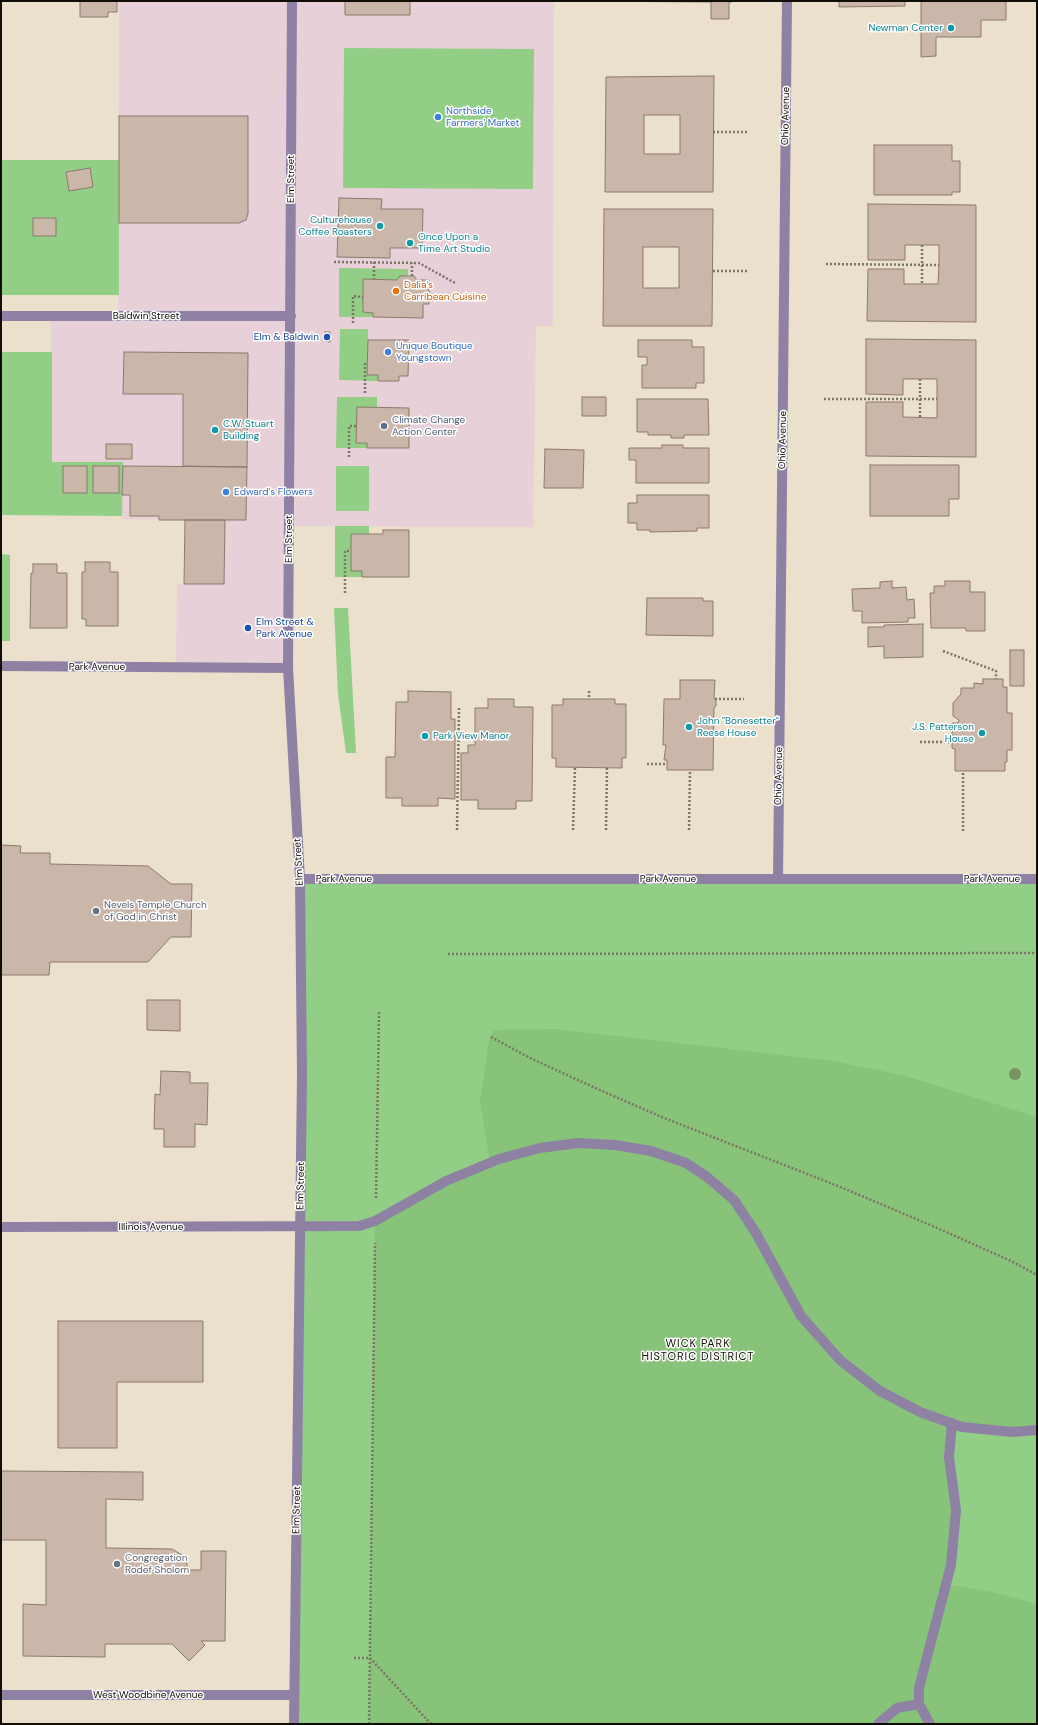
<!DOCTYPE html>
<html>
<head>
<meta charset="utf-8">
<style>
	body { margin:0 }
	#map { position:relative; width:1038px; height:1725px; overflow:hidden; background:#eae0cc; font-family:"DM Sans",sans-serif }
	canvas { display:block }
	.frame { position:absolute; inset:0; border:2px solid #100c06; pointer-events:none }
</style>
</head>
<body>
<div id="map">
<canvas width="1038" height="1725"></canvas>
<div class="frame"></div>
</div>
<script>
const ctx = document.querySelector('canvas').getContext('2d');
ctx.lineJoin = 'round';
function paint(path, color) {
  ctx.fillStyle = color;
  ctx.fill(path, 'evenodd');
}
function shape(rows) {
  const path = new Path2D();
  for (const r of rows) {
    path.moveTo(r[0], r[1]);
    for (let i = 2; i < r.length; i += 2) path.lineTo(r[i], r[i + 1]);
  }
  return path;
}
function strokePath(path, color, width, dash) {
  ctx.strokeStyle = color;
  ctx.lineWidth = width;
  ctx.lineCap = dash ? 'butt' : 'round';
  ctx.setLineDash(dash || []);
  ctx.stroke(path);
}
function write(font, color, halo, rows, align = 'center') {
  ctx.font = font + ' "DM Sans",sans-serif';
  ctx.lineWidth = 3;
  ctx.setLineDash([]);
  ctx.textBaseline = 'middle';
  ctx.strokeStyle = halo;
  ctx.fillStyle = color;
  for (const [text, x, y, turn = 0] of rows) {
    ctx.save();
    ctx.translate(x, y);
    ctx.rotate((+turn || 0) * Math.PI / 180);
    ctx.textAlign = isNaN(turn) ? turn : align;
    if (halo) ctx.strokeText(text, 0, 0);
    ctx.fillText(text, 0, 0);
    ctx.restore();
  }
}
const commercial = shape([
	[119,1,554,1,553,326,536,326,533,527,289,526,288,668,176,667,177,584,184,584,185,520,122,519,122,462,52,462,51,316,118,316]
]);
const green = shape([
	[344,48,534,49,533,189,343,188],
	[1,160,119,160,119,295,1,295],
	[339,268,408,269,408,276,401,276,397,280,363,280,363,312,373,313,373,317,339,317],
	[340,329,368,329,367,374,378,375,378,381,339,380],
	[1,352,52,352,52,462,123,462,122,516,1,515],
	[337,397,377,397,377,407,357,408,356,443,367,443,367,448,336,448],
	[336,466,369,466,369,511,336,511],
	[335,526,369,526,369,534,351,534,351,571,362,571,362,577,335,577],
	[1,554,10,555,10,641,1,641],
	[334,608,348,608,356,753,346,753,338,694],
	[300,879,1037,879,1037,1724,294,1724]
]);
const forest = shape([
	[556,1029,834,1061,906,1076,1037,1117,1037,1430,953,1423,953,1489,945,1584,992,1592,1037,1604,1037,1724,369,1724,375,1221,490,1163,480,1102,489,1040,494,1030]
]);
const building = shape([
	[80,1,117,1,117,12,108,12,108,17,80,17,80,1],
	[345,1,410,1,410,15,345,15,345,1],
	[571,1,732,1,732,2,729,2,729,19,711,19,711,2,571,1],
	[839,1,905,1,905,6,839,7,839,1],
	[921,1,1006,1,1006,20,981,20,981,37,936,37,936,56,921,57,921,1],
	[714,76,713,192,605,192,606,77,714,76],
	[644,115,680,115,680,154,644,154,644,115],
	[119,116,248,116,248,214,246,220,239,223,119,223,119,116],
	[874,145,952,145,952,161,960,161,960,192,952,192,952,195,874,195,874,145],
	[90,168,93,187,69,191,66,172,90,168],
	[339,198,382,199,381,209,423,209,422,248,390,248,390,258,337,257,339,198],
	[868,204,976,205,976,322,867,321,868,269,904,269,904,284,938,284,939,265,939,245,905,245,905,260,868,260,868,204],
	[604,209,713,209,712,326,603,326,604,209],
	[643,247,679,247,679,288,643,288,643,247],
	[33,218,56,218,56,236,33,236,33,218],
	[400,276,414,276,417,280,429,280,429,304,423,304,423,318,373,317,373,313,363,312,363,279,397,280,400,276],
	[325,332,330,332,330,342,325,341,325,332],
	[866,339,976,340,976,457,866,456,866,402,903,402,903,417,937,418,937,379,903,379,903,395,866,394,866,339],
	[368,340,409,340,408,376,399,376,399,381,378,381,378,375,367,375,368,340],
	[638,340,692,340,692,347,704,347,704,383,696,383,696,388,642,388,642,365,647,365,647,357,638,357,638,340],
	[124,352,248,353,247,467,183,466,183,394,123,394,124,352],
	[582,397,606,397,606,416,582,416,582,397],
	[637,399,708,399,709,435,684,435,684,438,671,438,671,435,648,435,648,432,637,432,637,399],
	[357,407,409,408,409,448,367,448,367,443,356,443,357,407],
	[106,444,132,444,132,459,106,459,106,444],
	[662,445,683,445,683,448,709,448,709,483,636,483,636,460,629,460,629,448,662,448,662,445],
	[545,449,584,450,583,488,544,488,545,449],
	[870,465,959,465,959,499,949,499,949,516,870,516,870,465],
	[63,466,87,466,87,493,63,493,63,466],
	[93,466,119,466,119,493,93,493,93,466],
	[123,466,247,467,246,520,159,520,159,516,130,516,130,495,122,495,123,466],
	[637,495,709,495,709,528,697,528,697,531,650,532,650,530,637,530,637,523,628,523,628,503,637,503,637,495],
	[185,520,225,520,224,584,184,584,185,520],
	[383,530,409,530,409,577,362,577,362,571,351,571,351,534,383,534,383,530],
	[85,562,110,562,110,572,118,572,118,626,86,626,86,619,82,619,82,572,85,572,85,562],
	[33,564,57,564,57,573,67,573,67,628,30,628,31,573,33,573,33,564],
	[892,581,892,588,906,587,907,600,914,599,915,618,908,618,908,622,862,623,862,611,853,611,852,589,880,588,880,582,892,581],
	[945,581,970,581,970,592,985,592,985,631,966,631,966,628,931,628,930,593,934,593,934,586,945,586,945,581],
	[647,598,703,598,703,601,713,601,713,636,646,635,647,598],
	[923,624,923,657,884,658,884,646,868,647,868,627,884,627,884,625,923,624],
	[1010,650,1024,650,1024,686,1010,686,1010,650],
	[983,679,1003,679,1003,687,1007,687,1007,713,1012,713,1012,750,1007,750,1007,762,1005,762,1005,771,955,771,955,749,952,748,952,723,958,723,959,720,953,716,953,703,961,694,961,688,974,688,974,683,983,684,983,679],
	[680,680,715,680,714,698,716,700,716,706,714,708,713,770,667,770,667,760,664,760,666,745,663,745,664,699,680,699,680,680],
	[408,691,451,692,451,719,455,719,455,799,438,798,438,806,402,806,402,798,386,798,386,757,395,757,396,702,408,702,408,691],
	[488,699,514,699,514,707,533,707,532,801,516,801,516,809,478,809,478,800,461,800,461,753,468,753,468,745,475,745,475,708,488,708,488,699],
	[563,699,615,699,615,704,626,704,626,758,622,758,622,768,556,767,556,758,552,758,552,705,563,705,563,699],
	[1,845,21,846,20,853,50,853,50,864,148,866,171,884,192,884,191,937,171,937,148,962,50,962,49,975,1,975,1,845],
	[147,1000,180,1000,180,1031,147,1030,147,1000],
	[161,1071,190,1072,190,1083,208,1083,207,1125,195,1124,195,1147,164,1147,164,1129,154,1129,155,1094,160,1095,161,1071],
	[58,1321,203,1321,203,1382,117,1382,117,1448,58,1448,58,1321],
	[1,1471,143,1472,143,1500,106,1499,106,1548,172,1549,187,1558,187,1570,201,1570,201,1551,226,1551,225,1641,201,1641,205,1645,189,1661,172,1644,105,1644,105,1657,23,1656,23,1604,46,1605,46,1540,1,1540,1,1471]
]);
const path = shape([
	[713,132,749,132],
	[922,245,922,284],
	[334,262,419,263,455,283],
	[374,262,374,279],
	[826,264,939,265],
	[713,271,748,271],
	[412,276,412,263],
	[353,323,353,296,363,297],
	[920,379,920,418],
	[365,393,365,364,367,364],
	[824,399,937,399],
	[349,457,349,426,357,426],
	[345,593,345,551,351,551],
	[943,651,996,671,996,679],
	[589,691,589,699],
	[715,699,744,699],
	[920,742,952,742],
	[647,764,667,764],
	[457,830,459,708],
	[573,830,575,767],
	[606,830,607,768],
	[689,830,690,770],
	[963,831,963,771],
	[448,954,1037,953],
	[491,1037,530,1058,593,1087,664,1118,838,1186,935,1227,1011,1261,1037,1275],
	[376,1198,379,1012],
	[354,1658,370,1658,431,1724],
	[369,1724,375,1243]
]);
const minor = shape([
	[292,1,288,668,300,879,302,1075,294,1724],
	[1,316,291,316],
	[1,666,288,668],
	[300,879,1037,879],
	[778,879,787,1],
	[1,1227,359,1226,375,1221,446,1181,499,1159,540,1148,578,1143,615,1145,651,1151,686,1163,707,1177,734,1200,756,1233,801,1316,841,1361,880,1391,920,1412,962,1427,1012,1432,1037,1430],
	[1,1695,294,1695],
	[878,1724,897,1708,919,1704],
	[930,1724,919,1704,919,1688,951,1565,956,1510,949,1457,952,1423]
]);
const trees = [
	[1015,1074]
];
const markers = [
	[951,28,4,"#0f9aa8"],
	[438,117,4,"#3f7fe0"],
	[380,226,4,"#0f9aa8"],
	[410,243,4,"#0f9aa8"],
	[396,291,4,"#e8710a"],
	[327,337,4,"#1a4fb4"],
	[388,352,4,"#3f7fe0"],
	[384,426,4,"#5c6f8a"],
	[215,430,4,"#0f9aa8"],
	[226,492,4,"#3f7fe0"],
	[248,628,4,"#1a4fb4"],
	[689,727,4,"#0f9aa8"],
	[982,733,4,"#0f9aa8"],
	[425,736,4,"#0f9aa8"],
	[96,911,4,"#6b7280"],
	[117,1564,4,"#6b7280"]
];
const cultureNames = [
	["Newman Center",943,28,"right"],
	["Culturehouse",372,220,"right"],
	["Coffee Roasters",372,232,"right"],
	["Once Upon a",418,237],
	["Time Art Studio",418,249],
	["C.W. Stuart",223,424],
	["Building",223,436],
	["John \"Bonesetter\"",697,721],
	["Reese House",697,733],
	["J.S. Patterson",974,727,"right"],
	["House",974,739,"right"],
	["Park View Manor",433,736]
];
const shopNames = [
	["Northside",446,111],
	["Farmers' Market",446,123],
	["Unique Boutique",396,346],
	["Youngstown",396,358],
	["Edward's Flowers",234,492]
];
const streetNames = [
	["Ohio Avenue",786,116,-89],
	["Elm Street",291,179,-90],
	["Baldwin Street",146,316],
	["Ohio Avenue",783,440,-89],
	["Elm Street",289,539,-90],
	["Park Avenue",97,667],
	["Ohio Avenue",779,776,-89],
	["Elm Street",299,862,-93],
	["Park Avenue",344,879],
	["Park Avenue",668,879],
	["Park Avenue",992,879],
	["Elm Street",301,1186,-89],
	["Illinois Avenue",151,1227],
	["Elm Street",297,1510,-89],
	["West Woodbine Avenue",148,1695]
];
const foodNames = [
	["Dalia's",404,285],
	["Carribean Cuisine",404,297]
];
const transitNames = [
	["Elm & Baldwin",319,337],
	["Elm Street &",256,622,"left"],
	["Park Avenue",256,634,"left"]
];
const serviceNames = [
	["Climate Change",392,420],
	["Action Center",392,432]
];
const worshipNames = [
	["Nevels Temple Church",104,905],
	["of God in Christ",104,917],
	["Congregation",125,1558],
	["Rodef Sholom",125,1570]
];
const neighbourhoodNames = [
	["WICK PARK",698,1344],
	["HISTORIC DISTRICT",698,1357]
];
paint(commercial, '#e8d0d9');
paint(green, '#93ce86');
paint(forest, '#87c379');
paint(building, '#cbb6aa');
strokePath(building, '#8c796d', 1);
strokePath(path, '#7b7467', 2.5, [2, 2]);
strokePath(minor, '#8e81a4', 10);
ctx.fillStyle = '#789360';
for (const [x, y] of trees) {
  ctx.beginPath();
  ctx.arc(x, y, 6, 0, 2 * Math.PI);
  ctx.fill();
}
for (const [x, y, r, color] of markers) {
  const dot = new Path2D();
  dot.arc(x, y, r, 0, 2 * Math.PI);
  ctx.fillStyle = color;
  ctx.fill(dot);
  strokePath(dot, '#fff', 1.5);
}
write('10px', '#0d838f', '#fff', cultureNames, 'left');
write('10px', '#366cbe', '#fff', shopNames, 'left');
write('10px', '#100c06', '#fff', streetNames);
write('10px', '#c56008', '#fff', foodNames, 'left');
write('10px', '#164399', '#fff', transitNames, 'right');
write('10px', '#4e5e75', '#fff', serviceNames, 'left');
write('10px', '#5b616d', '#fff', worshipNames, 'left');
ctx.letterSpacing = '1px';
write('11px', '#100c06', '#fff', neighbourhoodNames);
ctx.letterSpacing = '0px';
</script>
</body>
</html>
